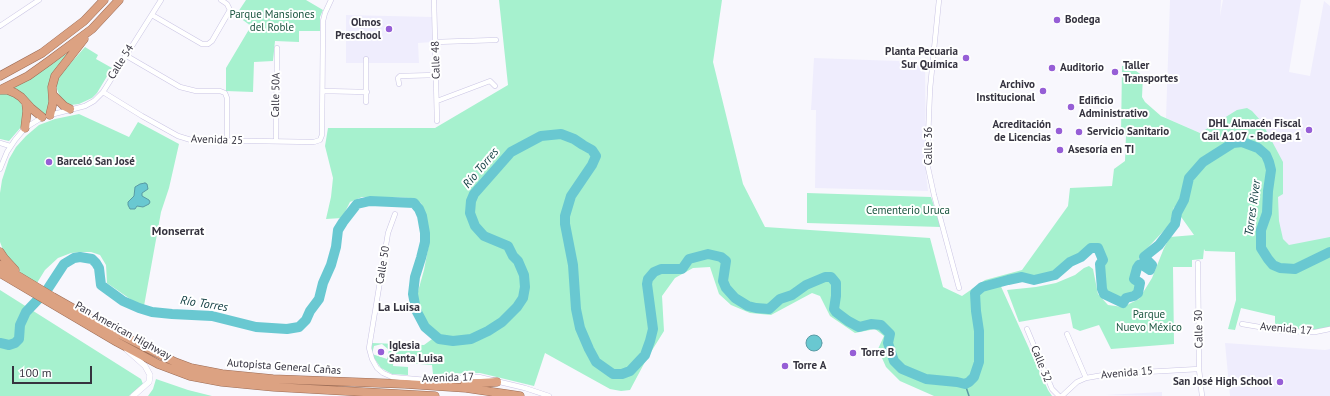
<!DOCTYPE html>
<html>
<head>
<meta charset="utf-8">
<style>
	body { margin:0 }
	#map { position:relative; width:1330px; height:396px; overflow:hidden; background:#f8f7fd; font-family:"PT Sans",sans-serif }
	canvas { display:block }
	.scale { position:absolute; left:12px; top:366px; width:80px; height:18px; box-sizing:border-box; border:2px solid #35333f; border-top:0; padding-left:5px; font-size:12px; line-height:14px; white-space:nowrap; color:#35333f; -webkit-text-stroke:3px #fff; paint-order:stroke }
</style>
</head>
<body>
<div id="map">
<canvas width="1330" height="396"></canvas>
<div class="scale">100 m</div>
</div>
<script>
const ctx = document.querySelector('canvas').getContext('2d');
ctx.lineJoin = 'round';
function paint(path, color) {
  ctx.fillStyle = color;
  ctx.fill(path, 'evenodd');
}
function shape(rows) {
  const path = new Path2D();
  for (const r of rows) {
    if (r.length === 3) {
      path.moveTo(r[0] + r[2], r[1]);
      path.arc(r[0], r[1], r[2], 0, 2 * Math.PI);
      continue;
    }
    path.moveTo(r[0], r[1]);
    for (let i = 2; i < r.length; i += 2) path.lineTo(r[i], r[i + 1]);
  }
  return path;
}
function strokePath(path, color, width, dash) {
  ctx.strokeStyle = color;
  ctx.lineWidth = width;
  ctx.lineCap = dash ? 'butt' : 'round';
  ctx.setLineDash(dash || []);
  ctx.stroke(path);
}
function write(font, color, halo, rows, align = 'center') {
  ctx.font = font + ' "PT Sans",sans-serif';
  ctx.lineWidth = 4;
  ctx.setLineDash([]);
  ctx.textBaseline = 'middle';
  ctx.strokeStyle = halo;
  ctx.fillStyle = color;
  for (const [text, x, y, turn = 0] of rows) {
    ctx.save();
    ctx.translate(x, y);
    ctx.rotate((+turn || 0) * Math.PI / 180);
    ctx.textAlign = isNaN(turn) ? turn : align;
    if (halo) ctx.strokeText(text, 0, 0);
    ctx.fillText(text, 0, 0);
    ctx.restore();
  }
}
const built = shape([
	[1170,0,1221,0,1220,16,1223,0,1301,0,1289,72,1310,76,1324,1,1330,6,1330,243,1297,264,1200,133,1166,118],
	[346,15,432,17,433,42,418,43,419,63,346,63],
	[814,58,925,62,926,174,928,191,815,188,816,110,811,110],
	[1225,343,1325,350,1330,349,1330,396,1230,396],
	[1162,392,1162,396,1105,395]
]);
const green = shape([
	[246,0,306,0,323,10,320,17,320,31,299,31,299,42,275,41,273,61,254,62,253,92,226,91,226,68,251,26,236,15],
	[499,0,722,0,713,62,743,184,765,227,930,238,943,287,962,296,985,280,1022,270,1068,206,1070,188,1112,186,1114,169,1125,161,1126,135,1121,135,1122,66,1129,66,1143,76,1142,97,1145,102,1161,116,1200,133,1237,110,1247,108,1252,111,1261,121,1267,132,1283,162,1283,194,1278,197,1279,221,1283,239,1289,245,1330,237,1330,329,1315,331,1275,328,1275,316,1241,308,1235,330,1228,329,1236,300,1235,252,1205,251,1204,249,1203,259,1192,260,1192,267,1173,267,1174,344,1111,349,1099,325,1080,331,1073,328,1070,313,1019,322,1007,290,1036,287,1056,283,1075,275,1084,268,1089,266,1093,269,1098,294,1108,305,1123,307,1139,299,1152,278,1164,248,1170,237,1194,235,1174,207,1170,224,1140,256,1131,277,1137,286,1135,292,1121,299,1109,293,1103,285,1102,265,1106,261,1098,246,1091,246,1054,272,1034,276,1022,275,998,280,1048,390,1052,396,934,396,900,381,886,367,878,349,884,336,875,329,855,333,830,316,820,296,812,293,771,315,750,313,731,305,719,294,710,267,693,268,675,278,662,296,664,331,646,360,630,390,621,391,610,389,545,353,534,386,480,373,433,374,432,365,408,363,408,357,394,355,393,366,408,367,408,375,392,374,381,368,372,355,372,343,424,345,439,334,428,325,421,310,417,295,424,270,429,244,427,220,421,203,411,198,391,197,362,197,350,202,342,218,326,219,331,197,333,178,325,146,328,128,435,128,508,85],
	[382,344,389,350,387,359,372,354,374,346],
	[85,47,98,55,96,59,112,68,97,93,92,98,79,104,71,105,64,102,60,97,57,89,57,82,60,75],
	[75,48,63,62,47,113,44,115,9,86,38,73],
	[10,93,20,101,24,111,22,126,9,141,0,139,0,94],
	[79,114,129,137,138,122,179,144,169,188,161,212,144,306,133,301,107,283,106,265,100,255,91,252,81,252,71,253,58,258,45,270,37,283,23,275,5,255,0,242,0,193,2,180,9,159,16,147,26,136,39,125,55,119],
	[807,193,931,197,941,227,807,223],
	[0,290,141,379,143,384,129,396,0,396],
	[156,379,188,390,212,396,148,396,153,389]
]);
const water = shape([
	[145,183,147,184,148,189,142,193,142,196,149,200,150,202,149,204,143,207,137,206,135,209,130,209,128,205,128,202,134,196,135,187,140,184,145,183],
	[814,343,8]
]);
const stream = shape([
	[965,384,969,396]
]);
const river = shape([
	[0,343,9,345,15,343,19,339,20,325,26,312,47,290,64,264,74,258,80,257,92,259,96,263,99,268,101,285,123,301,139,308,152,312,172,314,212,316,256,327,287,329,299,327,306,320,310,311,319,299,323,283,331,265,336,247,338,230,343,222,357,204,370,201,414,203,419,209,422,216,425,233,425,242,421,258,415,277,413,294,416,310,425,327,439,339,453,341,471,339,488,331,502,322,517,307,523,298,525,287,524,275,518,261,513,256,508,246,484,236,475,226,470,213,471,201,474,194,511,152,541,136,561,134,574,139,583,145,592,150,596,156,592,165,571,196,565,216,565,224,573,265,576,309,580,328,589,349,596,362,613,374,622,374,630,371,645,355,650,341,653,329,647,284,648,279,654,272,661,269,682,269,689,259,708,254,721,257,726,261,723,281,726,288,735,298,748,306,756,308,769,309,780,299,792,295,806,285,825,277,831,277,836,283,836,296,834,309,836,312,848,321,859,327,871,324,881,325,890,334,888,343,894,361,902,369,926,379,957,382,965,384,969,382,974,377,979,362,979,331,976,311,975,293,982,287,1008,280,1022,277,1034,280,1055,275,1070,262,1081,257,1091,248,1098,248,1103,260,1100,264,1102,289,1104,294,1123,303,1126,298,1134,296,1138,293,1140,283,1134,279,1137,268,1139,265,1141,264,1150,270,1152,265,1144,257,1159,245,1175,224,1177,213,1184,200,1189,178,1203,162,1233,143,1242,142,1258,148,1266,155,1269,162,1271,170,1268,191,1267,213,1261,230,1261,248,1268,259,1273,265,1280,268,1295,269,1330,252]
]);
const minor = shape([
	[434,0,437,121],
	[939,0,930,89,927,163,934,195,959,288],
	[152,15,202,44,208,44,212,41,230,10,227,4,221,0],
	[0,26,39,0],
	[435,42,496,40],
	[125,55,180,87,196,91,220,91,225,93,227,98,227,140],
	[399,84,398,78,400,76,436,75],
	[323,91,367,92],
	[103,92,142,116,178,136,191,140,314,142,320,140,322,135,323,21,325,13,331,0],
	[437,101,490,81,495,86],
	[366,102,366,59],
	[50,115,85,106,94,101,103,92,161,0],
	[276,141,277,48],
	[0,143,10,146],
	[0,169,7,152,15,140,25,128,43,117],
	[395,214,388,233,369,348,372,359,377,368,383,373,392,377,426,380,479,377,525,388,549,396],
	[1198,263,1199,369,1202,396],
	[1242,324,1283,331,1315,332,1330,329],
	[1027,329,1052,389,1059,396],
	[1067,334,1086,378],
	[1062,396,1077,382,1086,378,1109,374,1199,369]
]);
const tertiary = shape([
	[127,350,145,366,150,375,149,382,133,396]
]);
const trunk = shape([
	[0,76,42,53,84,21,104,0],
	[0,90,28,76,49,61,92,29,119,0],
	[0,90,8,90,15,93,21,97,31,108,42,117],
	[53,95,64,106,70,109],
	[50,115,53,102,52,87,55,76,84,39],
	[25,128,27,111,26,103],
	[0,252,4,258,15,270],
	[0,265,53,297,113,331,175,362,191,368,222,374,273,379,405,384,466,388,520,396],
	[0,273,117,342,158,364,190,376,222,382,274,387,435,396],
	[465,384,497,382]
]);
const markers = [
	[1057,20,4,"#965ed6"],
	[389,29,4,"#965ed6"],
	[966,58,4,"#965ed6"],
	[1052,68,4,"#965ed6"],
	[1115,72,4,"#965ed6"],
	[1043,91,4,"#965ed6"],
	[1071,107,4,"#965ed6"],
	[1309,130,4,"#965ed6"],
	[1059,131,4,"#965ed6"],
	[1079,132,4,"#965ed6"],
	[1060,150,4,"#965ed6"],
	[49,162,4,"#965ed6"],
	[381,352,4,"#965ed6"],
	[853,353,4,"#965ed6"],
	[785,366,4,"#965ed6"],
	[1280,382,4,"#965ed6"]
];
const parkNames = [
	["Parque Mansiones",272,15],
	["del Roble",272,28],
	["Cementerio Uruca",908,211],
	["Parque",1149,315],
	["Nuevo México",1149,328]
];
const poiNames = [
	["Bodega",1065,20],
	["Olmos",381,23,"right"],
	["Preschool",381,36,"right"],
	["Planta Pecuaria",958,52,"right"],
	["Sur Química",958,65,"right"],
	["Taller",1123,66],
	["Transportes",1123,79],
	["Auditorio",1060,68],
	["Archivo",1035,85,"right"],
	["Institucional",1035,98,"right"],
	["Edificio",1079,101],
	["Administrativo",1079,114],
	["DHL Almacén Fiscal",1301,124,"right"],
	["Cail A107 - Bodega 1",1301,137,"right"],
	["Acreditación",1051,125,"right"],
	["de Licencias",1051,138,"right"],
	["Servicio Sanitario",1087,132],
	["Asesoría en TI",1068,150],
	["Barceló San José",57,162],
	["Iglesia",389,346],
	["Santa Luisa",389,359],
	["Torre B",861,353],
	["Torre A",793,366],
	["San José High School",1272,382,"right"]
];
const streetNames = [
	["Calle 48",436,60,-92],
	["Calle 54",121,62,-58],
	["Calle 50A",276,95,-89],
	["Avenida 25",217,140,2],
	["Calle 36",929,146,-90],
	["Calle 50",383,265,-81],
	["Calle 30",1199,329,-91],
	["Avenida 17",1286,329,5],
	["Pan American Highway",123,331,29],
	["Calle 32",1041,364,68],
	["Autopista General Cañas",284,367,4],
	["Avenida 15",1127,373,-5],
	["Avenida 17",448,378,-2]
];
const waterNames = [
	["Río Torres",481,168,-50],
	["Torres River",1253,208,-82],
	["Río Torres",204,304,9]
];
const neighbourhoodNames = [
	["Monserrat",178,232],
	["La Luisa",399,308]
];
paint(built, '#efedfd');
paint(green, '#a6f1ce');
paint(water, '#69c8d1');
strokePath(water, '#599ba5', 1);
strokePath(stream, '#599ba5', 1.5);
strokePath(river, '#69c8d1', 10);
strokePath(minor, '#cac5e4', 5.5);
strokePath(tertiary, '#cac5e4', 6);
strokePath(trunk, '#9c6c56', 9);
strokePath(minor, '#fff', 4.5);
strokePath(tertiary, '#fff', 5.5);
strokePath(trunk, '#dca282', 8);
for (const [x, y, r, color] of markers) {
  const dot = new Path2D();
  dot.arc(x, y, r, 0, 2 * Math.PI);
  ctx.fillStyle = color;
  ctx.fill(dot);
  strokePath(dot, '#fff', 1.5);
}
write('11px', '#19543e', '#fff', parkNames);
write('bold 11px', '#35333f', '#fff', poiNames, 'left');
write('11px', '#35333f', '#fff', streetNames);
write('italic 12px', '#123f43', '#fff', waterNames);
write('bold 12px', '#35333f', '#fff', neighbourhoodNames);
</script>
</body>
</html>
